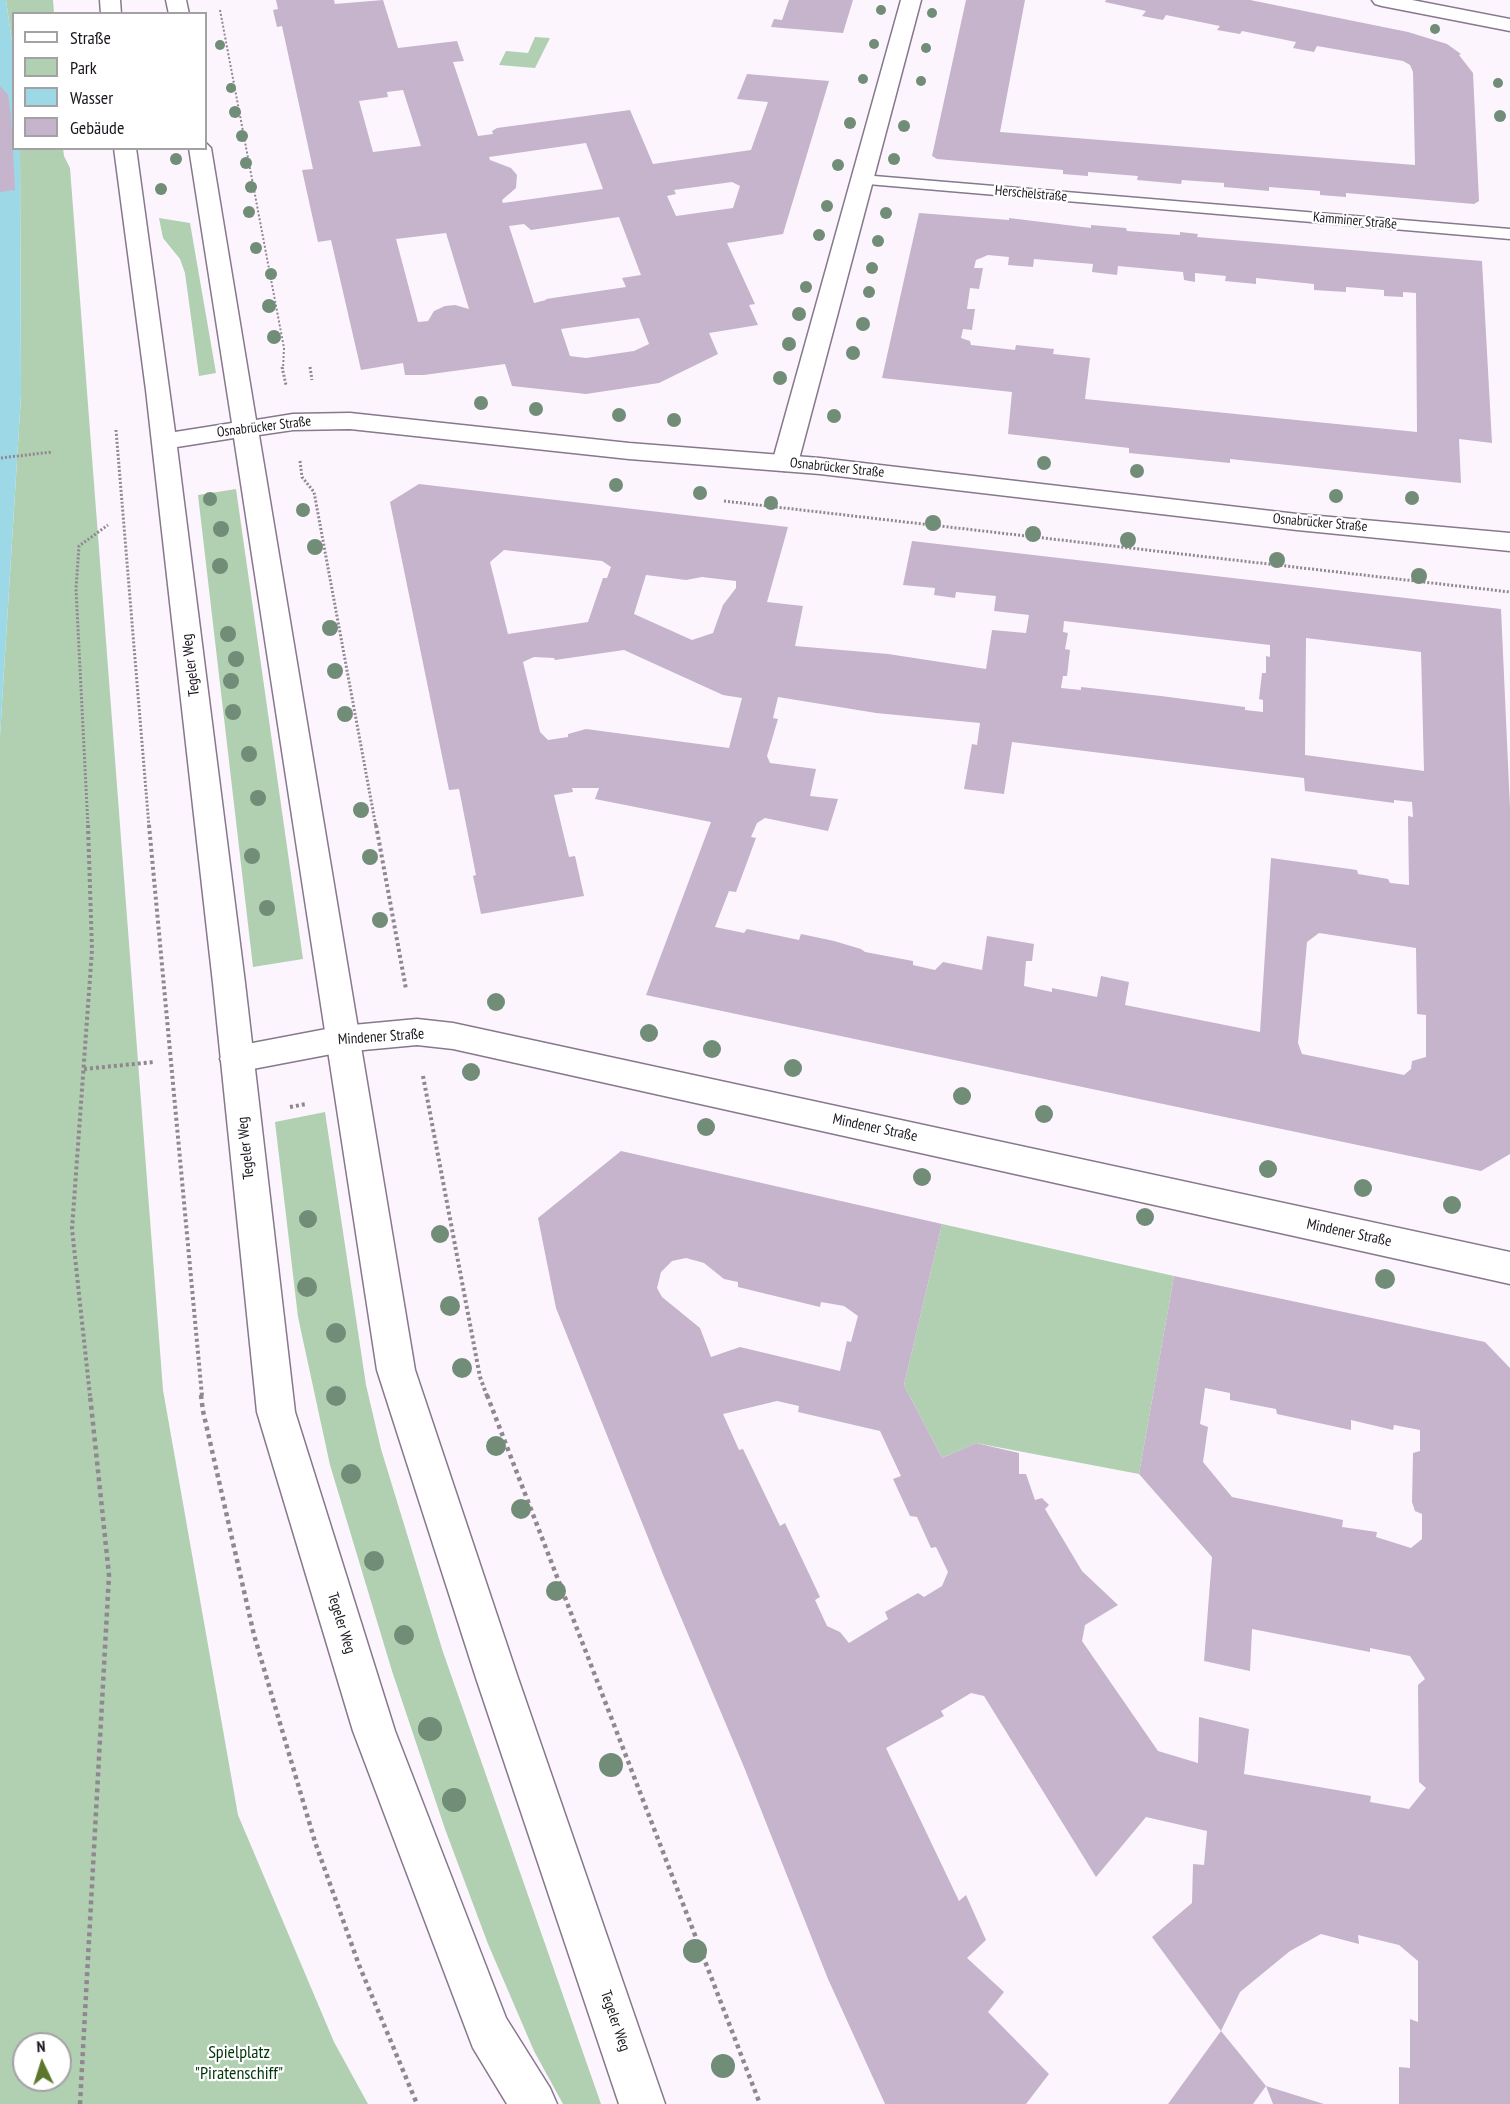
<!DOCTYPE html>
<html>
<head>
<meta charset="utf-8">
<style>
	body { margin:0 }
	#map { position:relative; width:1510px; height:2104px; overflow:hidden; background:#fcf5fe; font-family:"PT Sans Narrow",sans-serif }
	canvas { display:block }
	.legend { position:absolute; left:12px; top:12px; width:195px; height:138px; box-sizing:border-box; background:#fff; border:2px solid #a4a1a5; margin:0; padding:8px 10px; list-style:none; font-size:18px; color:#1b151d }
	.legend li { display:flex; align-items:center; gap:12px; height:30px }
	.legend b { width:30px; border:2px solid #a4a1a5 }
	.north { position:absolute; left:12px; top:2032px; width:60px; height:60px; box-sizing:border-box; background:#fff; border:2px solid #a4a1a5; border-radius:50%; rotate:356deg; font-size:16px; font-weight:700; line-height:24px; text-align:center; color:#1b151d }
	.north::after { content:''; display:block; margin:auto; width:21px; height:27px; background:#5c772b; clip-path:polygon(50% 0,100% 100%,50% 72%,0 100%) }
</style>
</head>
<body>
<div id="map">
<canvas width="1510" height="2104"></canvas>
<ul class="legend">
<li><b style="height:8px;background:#fff"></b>Straße</li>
<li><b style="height:16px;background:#b1cfb1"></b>Park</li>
<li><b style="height:16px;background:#9cd8e5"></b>Wasser</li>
<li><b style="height:16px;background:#c5b4cb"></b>Gebäude</li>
</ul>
<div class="north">N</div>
</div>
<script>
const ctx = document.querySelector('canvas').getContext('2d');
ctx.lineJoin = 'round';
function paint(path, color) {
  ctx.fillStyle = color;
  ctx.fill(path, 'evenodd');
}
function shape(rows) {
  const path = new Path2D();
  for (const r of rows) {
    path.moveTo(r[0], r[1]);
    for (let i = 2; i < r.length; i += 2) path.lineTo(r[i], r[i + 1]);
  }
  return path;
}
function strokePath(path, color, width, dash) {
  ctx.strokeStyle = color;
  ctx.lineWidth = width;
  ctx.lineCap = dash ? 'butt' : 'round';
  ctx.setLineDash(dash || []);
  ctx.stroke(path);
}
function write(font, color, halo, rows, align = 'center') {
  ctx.font = font + ' "PT Sans Narrow",sans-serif';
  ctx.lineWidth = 4.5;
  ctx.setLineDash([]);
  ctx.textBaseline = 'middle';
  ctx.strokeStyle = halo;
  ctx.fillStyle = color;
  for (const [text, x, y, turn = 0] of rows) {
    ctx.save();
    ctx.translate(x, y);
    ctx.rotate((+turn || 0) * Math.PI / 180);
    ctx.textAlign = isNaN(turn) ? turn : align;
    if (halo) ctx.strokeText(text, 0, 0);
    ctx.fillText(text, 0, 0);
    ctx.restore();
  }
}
const green = shape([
	[6,0,53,0,54,13,14,14,13,49],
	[535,37,550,38,535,68,499,65,506,51,528,53],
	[63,148,64,156,70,168,163,1390,238,1815,334,2042,368,2104,0,2104,0,736,21,395,20,149],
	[24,2044,60,2044,60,2080,24,2080],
	[159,218,190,223,216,373,199,376,185,273,180,259,163,238],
	[236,489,303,959,253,967,198,495],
	[325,1112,366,1385,381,1449,443,1652,601,2104,563,2104,534,2051,488,1944,445,1829,392,1671,330,1465,298,1317,275,1122],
	[942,1224,1174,1276,1139,1474,976,1443,942,1458,904,1385]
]);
const water = shape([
	[0,0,6,0,13,49,14,148,20,149,21,395,0,736]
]);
const building = shape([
	[276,0,334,0,335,4,383,0,398,48,457,41,464,61,453,62,478,136,493,134,492,131,497,128,630,110,653,164,751,150,768,102,737,99,747,74,829,81,783,234,727,243,755,304,749,305,758,325,709,333,718,354,659,383,586,394,512,386,505,364,424,375,405,375,403,363,361,370,331,240,318,242,302,170,313,169,282,26,277,27,273,10,278,9],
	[403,90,421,146,373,152,359,101,388,97,387,92],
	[586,143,603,189,503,203,502,200,516,188,517,175,511,168,490,160,489,157],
	[732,182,740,186,733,208,676,216,667,196,676,194,674,190],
	[619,217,641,275,622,278,626,287,546,299,546,300,534,303,509,226,524,224,531,230],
	[446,233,469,309,455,305,445,306,434,311,428,321,418,322,396,239],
	[639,318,649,344,634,351,586,358,570,356,561,329],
	[789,0,853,0,843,33,771,27,774,19,782,20],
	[966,0,1025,0,1000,132,1415,165,1413,72,1410,65,1403,61,1317,46,1314,52,1293,48,1296,42,1242,31,1240,34,1217,30,1220,26,1166,15,1163,20,1142,16,1146,11,1105,2,1106,0,1250,0,1408,32,1447,44,1461,54,1459,55,1473,73,1479,201,1474,204,1346,193,1346,197,1320,195,1320,191,1269,187,1269,191,1224,187,1224,183,1182,180,1181,184,1137,180,1138,176,1088,172,1088,176,1063,174,1063,170,937,159,932,156],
	[0,86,8,95,11,115,15,190,0,192],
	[919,213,1009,220,1009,218,1091,228,1091,225,1126,228,1127,231,1180,235,1180,232,1198,234,1197,237,1482,261,1492,443,1459,439,1461,483,1230,459,1230,463,1129,453,1129,448,1008,434,1012,392,882,378],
	[988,255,1009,257,1008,265,1033,267,1034,259,1093,264,1092,272,1117,275,1118,266,1183,272,1184,280,1195,282,1195,273,1226,276,1225,281,1256,284,1256,278,1314,284,1314,290,1346,292,1346,287,1384,290,1384,296,1403,297,1403,292,1416,293,1417,432,1085,399,1090,358,1053,354,1054,349,1016,345,1015,350,971,345,970,341,961,338,963,329,972,330,975,309,967,309,970,288,979,289,983,268,974,268,976,260],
	[419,484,788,527,767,602,803,606,795,646,888,654,986,669,992,630,1026,633,1029,615,994,611,996,596,956,592,955,598,934,595,935,588,903,585,912,541,1501,609,1510,808,1510,1154,1481,1171,646,995,711,822,595,799,599,788,572,788,573,792,554,795,569,857,575,856,584,896,481,914,473,876,476,875,459,789,449,790,390,502],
	[504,550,602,561,611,567,607,578,603,578,588,622,508,634,490,562],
	[646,575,686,580,702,577,736,581,736,588,723,605,713,633,692,640,634,614],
	[1064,621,1270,645,1270,657,1266,656,1266,673,1262,673,1259,699,1263,700,1263,712,1245,710,1245,707,1161,696,1081,687,1081,690,1061,688,1063,676,1067,676,1070,650,1065,649,1068,633,1063,632],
	[1306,638,1421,652,1424,771,1305,755],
	[624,650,723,695,742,698,729,748,586,729,568,734,568,737,548,740,540,732,523,662,534,657,554,658,555,660],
	[778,697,876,713,980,723,977,745,972,744,964,789,1004,794,1012,742,1304,778,1305,791,1394,803,1394,800,1412,802,1413,817,1408,816,1409,885,1390,883,1388,879,1358,874,1357,870,1271,858,1260,1032,1125,1005,1129,982,1101,976,1097,997,1052,988,1052,992,1024,986,1026,961,1032,961,1034,944,987,936,982,970,943,962,935,970,913,965,913,961,865,952,861,949,834,941,801,934,799,940,747,929,744,933,715,927,729,891,736,892,756,838,751,837,757,823,765,818,828,831,838,799,810,796,816,769,770,763,767,756,778,719,773,718],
	[1319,933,1416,948,1417,1014,1426,1015,1426,1057,1412,1061,1411,1069,1404,1075,1302,1054,1298,1043,1307,942],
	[621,1151,942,1224,904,1385,942,1458,976,1443,1019,1453,1019,1474,1026,1474,1035,1500,1042,1498,1049,1505,1045,1509,1082,1571,1118,1605,1085,1625,1082,1641,1158,1751,1198,1763,1199,1717,1249,1729,1244,1774,1371,1796,1370,1802,1409,1809,1426,1788,1419,1782,1418,1685,1425,1679,1410,1656,1370,1648,1370,1652,1252,1629,1250,1671,1204,1661,1212,1557,1139,1474,1174,1276,1485,1342,1510,1368,1510,2104,1399,2104,1399,2067,1410,2068,1410,2019,1418,2022,1418,1961,1399,1945,1358,1935,1359,1944,1321,1934,1290,1951,1240,1992,1221,2031,1152,1937,1192,1903,1193,1864,1204,1865,1207,1831,1146,1817,1096,1877,984,1696,971,1693,941,1711,944,1716,886,1748,959,1901,966,1895,986,1940,967,1958,1004,1992,988,2012,1049,2074,1026,2104,885,2104,828,1979,744,1767,663,1575,556,1308,538,1218],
	[686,1258,704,1263,724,1279,738,1282,738,1287,820,1307,821,1302,844,1306,858,1316,851,1342,847,1341,840,1371,740,1347,711,1357,700,1328,662,1297,657,1288,661,1272,672,1261],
	[1205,1388,1230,1393,1230,1400,1276,1409,1277,1414,1351,1430,1351,1420,1393,1430,1394,1425,1420,1430,1420,1451,1413,1453,1412,1502,1415,1511,1422,1514,1422,1539,1411,1548,1376,1537,1377,1532,1342,1527,1343,1520,1232,1497,1203,1462,1208,1427,1200,1424],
	[777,1401,799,1406,798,1412,880,1431,901,1476,893,1479,910,1516,917,1517,931,1548,936,1547,948,1572,942,1586,924,1597,918,1593,885,1612,888,1619,849,1643,840,1632,827,1626,815,1600,820,1597,785,1523,780,1526,743,1449,739,1450,723,1414],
	[1221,2031,1266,2086,1324,2104,1273,2104,1266,2086,1253,2104,1168,2104]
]);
const pathFar3 = shape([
	[220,10,284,348,283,369]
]);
const pathFar2 = shape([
	[282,367,286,385],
	[310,367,312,380],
	[116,430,149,827],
	[1,458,52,452],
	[300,461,302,477,314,492,376,827],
	[724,501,1510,592],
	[88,827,76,589,79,546,108,525]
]);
const pathFar1 = shape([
	[88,825,92,950,72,1229,90,1396],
	[149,825,202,1396],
	[376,825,406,989],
	[84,1069,154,1062],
	[423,1076,480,1377,487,1396],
	[290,1107,306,1104]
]);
const path = shape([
	[201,1395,203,1411,254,1635,315,1842,359,1965,417,2104],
	[487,1395,760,2104],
	[80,2104,109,1575,90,1395]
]);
const lane = shape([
	[862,175,1510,229,1510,239,856,183,854,180,856,177,862,175]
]);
const street = shape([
	[901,0,921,0,798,463,794,469,785,471,776,469,772,463,901,0],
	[1372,0,1412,0,1510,19,1510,31,1382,6,1375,4,1372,0],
	[417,1019,453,1023,1510,1252,1510,1284,453,1049,417,1045,342,1052,237,1072,225,1068,220,1059,225,1050,237,1046,342,1026,417,1019]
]);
const secondary = shape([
	[100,0,120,0,121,14,101,14,100,0],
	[166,0,186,0,189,14,169,14,166,0],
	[206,143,211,148,256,420,293,414,350,413,629,443,820,458,1297,514,1510,533,1510,551,1297,530,820,474,629,459,350,429,293,430,259,435,415,1370,518,1678,665,2104,619,2104,476,1678,377,1370,234,438,177,447,245,983,295,1412,395,1731,506,2018,550,2088,557,2104,507,2104,473,2048,353,1731,257,1412,213,983,146,390,114,148,136,148,175,432,232,423,189,148,206,148,206,143]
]);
const trees = [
	[881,10,5],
	[932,13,5],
	[1435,29,5],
	[874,44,5],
	[220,45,5],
	[926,48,5],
	[863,79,5],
	[921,81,5],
	[1498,83,5],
	[231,88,5],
	[235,112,6],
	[1500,116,6],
	[850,123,6],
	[904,126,6],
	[242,136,6],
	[176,159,6],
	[894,159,6],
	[246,163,6],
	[838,165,6],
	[251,187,6],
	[161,189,6],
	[827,206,6],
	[249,212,6],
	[886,213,6],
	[819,235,6],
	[878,241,6],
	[256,248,6],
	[872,268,6],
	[271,274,6],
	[806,287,6],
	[869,292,6],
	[269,306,7],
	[799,314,7],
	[863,324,7],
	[274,337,7],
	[789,344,7],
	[853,353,7],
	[780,378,7],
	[481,403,7],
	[536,409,7],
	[619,415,7],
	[834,416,7],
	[674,420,7],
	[1044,463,7],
	[1137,471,7],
	[616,485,7],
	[700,493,7],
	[1336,496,7],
	[1412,498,7],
	[210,499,7],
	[771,503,7],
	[303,510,7],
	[933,523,8],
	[221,529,8],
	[1033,534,8],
	[1128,540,8],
	[315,547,8],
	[1277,560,8],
	[220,566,8],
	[1419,576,8],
	[330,628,8],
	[228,634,8],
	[236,659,8],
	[335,671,8],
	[231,681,8],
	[233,712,8],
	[345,714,8],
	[249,754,8],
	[258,798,8],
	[361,810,8],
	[252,856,8],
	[370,857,8],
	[267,908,8],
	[380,920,8],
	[496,1002,9],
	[649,1033,9],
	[712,1049,9],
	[793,1068,9],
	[471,1072,9],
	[962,1096,9],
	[1044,1114,9],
	[706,1127,9],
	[1268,1169,9],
	[922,1177,9],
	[1363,1188,9],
	[1452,1205,9],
	[1145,1217,9],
	[308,1219,9],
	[440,1234,9],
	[1385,1279,10],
	[307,1287,10],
	[450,1306,10],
	[336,1333,10],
	[462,1368,10],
	[336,1396,10],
	[496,1446,10],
	[351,1474,10],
	[521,1509,10],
	[374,1561,10],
	[556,1591,10],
	[404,1635,10],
	[430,1729,12],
	[611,1765,12],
	[454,1800,12],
	[695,1951,12],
	[723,2066,12]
];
const farStreetnames = [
	["Herschelstraße",1031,194,5],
	["Kamminer Straße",1355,221,5],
	["Osnabrücker Straße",264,427,-7],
	["Osnabrücker Straße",837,468,6],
	["Osnabrücker Straße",1320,523,5]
];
const streetNames = [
	["Tegeler Weg",191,665,-97],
	["Mindener Straße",381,1037,-4],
	["Mindener Straße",875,1128,12],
	["Tegeler Weg",246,1148,-96],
	["Mindener Straße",1349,1233,12],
	["Tegeler Weg",341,1623,73],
	["Tegeler Weg",615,2021,71]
];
const nearParknames = [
	["Spielplatz",239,2053],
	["\"Piratenschiff\"",239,2074]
];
paint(green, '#b1cfb1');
paint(water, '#9cd8e5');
paint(building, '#c5b4cb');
strokePath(lane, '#87788d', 3);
strokePath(street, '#87788d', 3);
strokePath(secondary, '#87788d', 3);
strokePath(pathFar3, '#8f8891', 2, [2, 2]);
strokePath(pathFar2, '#8f8891', 3, [2, 2]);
strokePath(pathFar1, '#8f8891', 4, [3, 3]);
strokePath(path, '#8f8891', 4.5, [4, 4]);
paint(lane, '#fff');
paint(street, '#fff');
paint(secondary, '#fff');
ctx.fillStyle = '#718c77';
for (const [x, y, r] of trees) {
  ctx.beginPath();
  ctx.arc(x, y, r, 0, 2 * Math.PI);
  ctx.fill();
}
write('14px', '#1b151d', '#fff', farStreetnames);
write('15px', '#1b151d', '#fff', streetNames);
write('18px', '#003709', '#fff', nearParknames);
</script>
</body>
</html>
